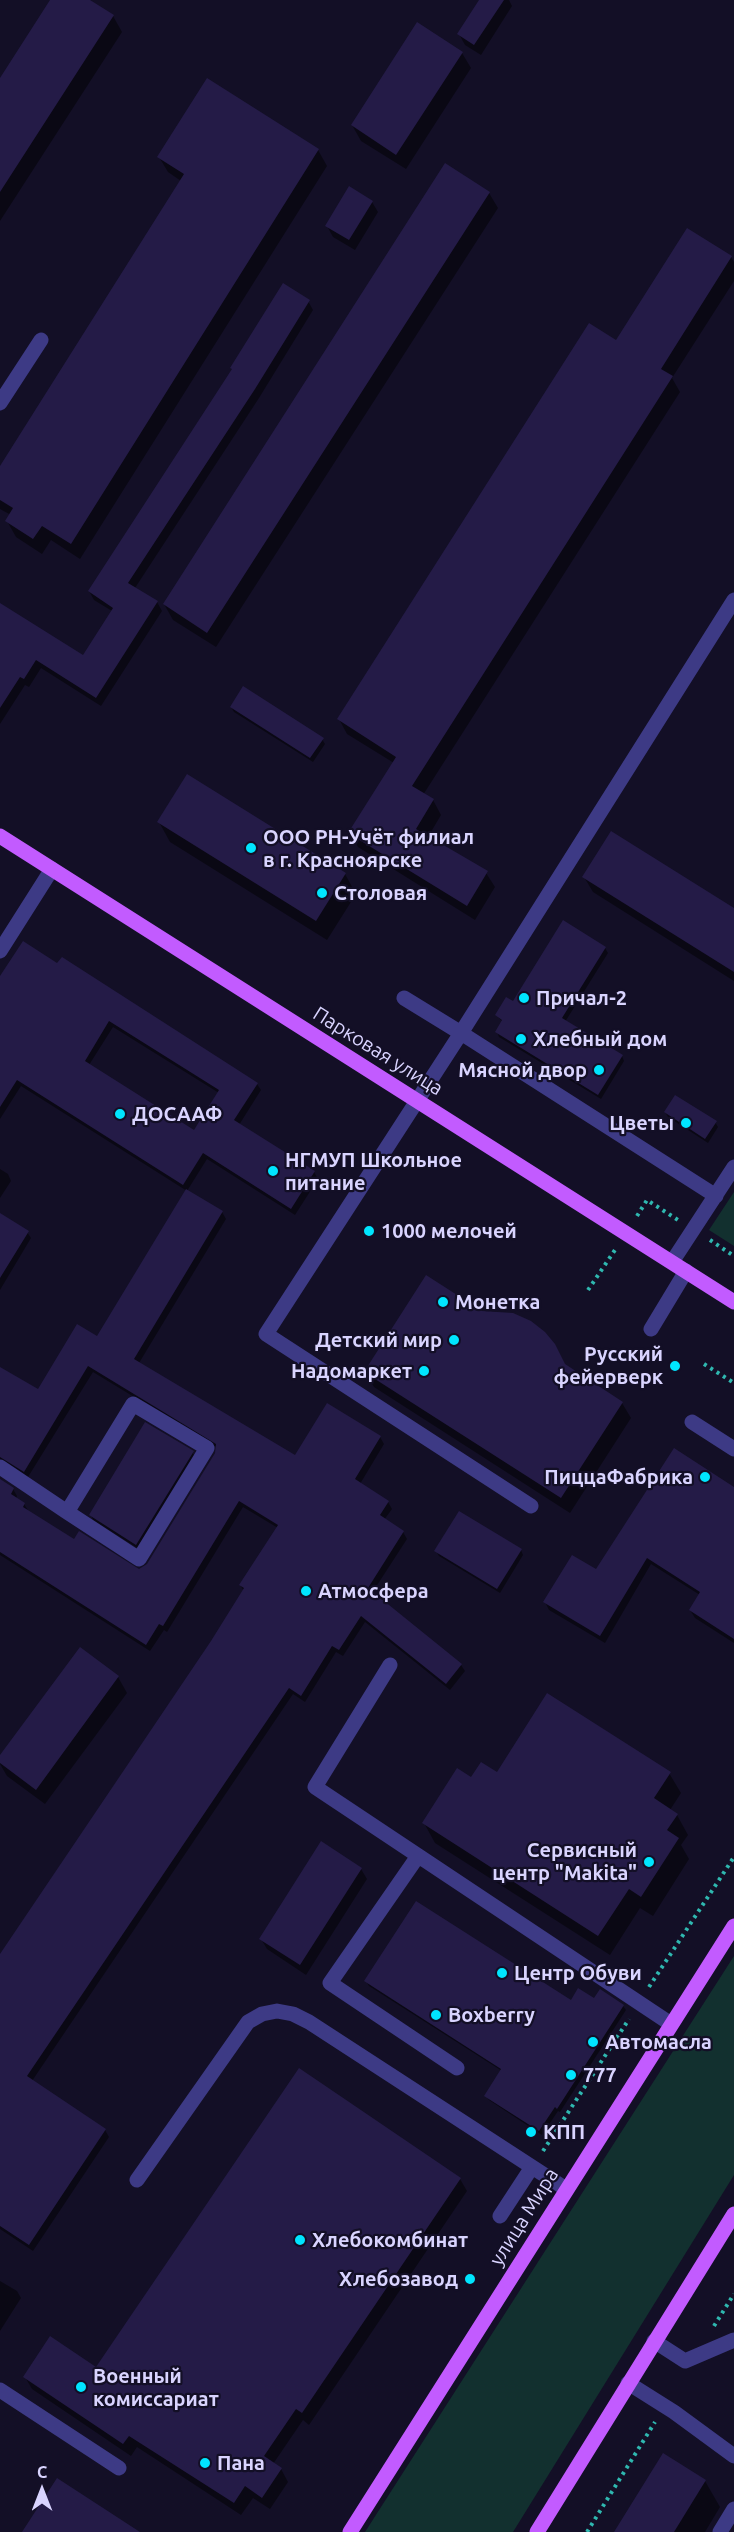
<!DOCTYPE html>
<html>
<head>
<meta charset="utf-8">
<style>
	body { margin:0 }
	#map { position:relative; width:734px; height:2532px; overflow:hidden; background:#130f26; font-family:Ubuntu,sans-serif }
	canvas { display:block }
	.north { position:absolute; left:12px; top:2460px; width:60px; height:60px; -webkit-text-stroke:4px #130f26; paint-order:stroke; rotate:0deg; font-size:16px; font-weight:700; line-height:24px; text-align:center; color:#d9d4ff }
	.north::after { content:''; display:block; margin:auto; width:21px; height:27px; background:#d9d4ff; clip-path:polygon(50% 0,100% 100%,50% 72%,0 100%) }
</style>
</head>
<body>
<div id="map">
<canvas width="734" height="2532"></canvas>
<div class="north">С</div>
</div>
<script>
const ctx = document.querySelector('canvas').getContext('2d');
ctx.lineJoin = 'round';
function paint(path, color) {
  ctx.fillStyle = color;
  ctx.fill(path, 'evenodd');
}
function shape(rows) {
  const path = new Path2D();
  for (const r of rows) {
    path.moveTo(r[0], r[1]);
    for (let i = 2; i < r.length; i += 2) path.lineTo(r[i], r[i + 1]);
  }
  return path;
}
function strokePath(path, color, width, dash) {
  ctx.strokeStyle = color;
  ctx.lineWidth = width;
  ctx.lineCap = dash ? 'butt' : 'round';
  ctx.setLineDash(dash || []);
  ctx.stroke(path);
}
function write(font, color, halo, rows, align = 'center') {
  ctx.font = font + ' Ubuntu,sans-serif';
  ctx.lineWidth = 4.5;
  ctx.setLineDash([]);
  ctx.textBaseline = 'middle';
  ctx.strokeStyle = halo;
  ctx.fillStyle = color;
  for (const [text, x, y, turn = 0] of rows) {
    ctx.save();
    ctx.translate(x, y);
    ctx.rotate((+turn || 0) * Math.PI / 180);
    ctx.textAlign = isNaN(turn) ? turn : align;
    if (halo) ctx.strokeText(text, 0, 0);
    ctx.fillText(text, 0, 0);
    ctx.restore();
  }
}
const green = shape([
	[734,1192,734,1246,709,1230],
	[734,1956,734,2175,513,2532,365,2532]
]);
const shadow = shape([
	[52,0,87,0,113,16,122,32,0,221,0,80],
	[481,0,509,0,512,6,481,55,465,45,459,34],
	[462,53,471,68,406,169,361,141,352,125],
	[318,150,327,166,80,559,51,540,42,554,16,537,7,521,11,515,0,509,0,469,181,181,168,172,159,157],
	[489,193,498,208,216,647,173,620,164,604],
	[372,202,378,212,355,250,333,237,327,226],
	[688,230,731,257,734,262,734,281,672,378,680,392,423,795,433,800,441,815,428,837,486,873,495,887,475,920,358,847,350,833,394,763,347,734,339,719,617,342],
	[308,301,313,310,259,398,135,588,157,602,162,611,101,706,41,668,29,687,25,685,0,724,0,605,83,657,112,611,94,600,89,591,233,371],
	[231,707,322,739,325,744,313,762,234,712],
	[159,822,345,874,356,894,327,940,170,842],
	[584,877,734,910,734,981,593,892],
	[23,943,257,1084,261,1090,239,1125,314,1172,318,1179,295,1215,207,1159,187,1191,222,1212,226,1219,139,1363,295,1457,380,1437,384,1444,360,1484,388,1502,392,1509,384,1520,403,1532,407,1539,372,1593,461,1665,465,1671,450,1690,365,1622,343,1656,336,1652,305,1702,293,1694,32,2081,105,2130,109,2137,33,2251,0,2229,0,1957,212,1642,244,1591,240,1585,278,1528,243,1507,167,1632,164,1630,150,1651,0,1555,0,1480,13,1489,17,1496,16,1499,24,1504,29,1512,74,1542,139,1570,148,1565,218,1448,93,1372,28,1477,0,1466,0,1368,38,1391,98,1338,187,1191,21,1086,0,1119,0,979],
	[113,1027,219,1093,195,1132,89,1065],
	[605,948,608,953,565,1022,622,1056,624,1061,601,1099,499,1037,497,1032,503,1022,496,1015],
	[665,1112,715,1122,718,1127,708,1143,668,1117],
	[0,1169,8,1174,11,1181,0,1198],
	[0,1226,27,1232,31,1238,0,1290],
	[565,1366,622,1403,631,1418,570,1513,374,1387,365,1372],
	[192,1452,195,1457,139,1549,93,1520,91,1515],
	[734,1489,734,1643,695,1618,690,1610,700,1595,651,1564,605,1643,549,1610,545,1602],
	[521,1550,523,1555,500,1593,439,1556,436,1551],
	[80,1649,118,1677,127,1693,45,1804,7,1776,0,1764,0,1758],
	[669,1773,681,1793,670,1810,677,1815,688,1835,681,1845,689,1859,653,1916,640,1908,610,1955,435,1843,424,1823,472,1779,497,1774],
	[361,1869,367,1879,306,1975,267,1949,261,1939],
	[366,1981,571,2002,595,2000,623,2006,626,2010,560,2112,558,2111,542,2135,489,2100,486,2096,502,2071,369,1986],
	[460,2179,467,2191,309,2425,303,2420,273,2464,281,2469,288,2482,270,2509,253,2498,241,2515,137,2447,131,2456,32,2389,25,2377,96,2369],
	[0,2281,17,2291,21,2298,0,2331],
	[705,2481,720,2507,705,2532,615,2532]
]);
const building = shape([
	[50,0,90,0,114,15,0,192,0,78],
	[479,0,504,0,474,45,457,34],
	[417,22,463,52,396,155,351,125],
	[207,78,319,149,71,544,42,526,33,539,5,521,13,508,0,500,0,466,184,174,157,157],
	[445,163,490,192,207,633,163,604],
	[349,186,373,201,349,240,325,226],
	[687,228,732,256,661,369,673,376,412,786,434,799,416,829,488,871,467,906,348,833,396,757,337,719,589,323,616,340],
	[283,283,310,300,255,389,128,583,158,601,96,698,36,660,24,679,20,677,0,708,0,603,83,655,113,608,88,591,232,369,230,368],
	[243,686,324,738,310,758,230,707],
	[187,774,346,873,316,921,157,822],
	[611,831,734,908,734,972,582,877],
	[563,920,606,947,562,1018,623,1055,598,1095,495,1032,502,1020,495,1015,506,997,513,1001],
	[23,941,57,963,62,957,258,1083,234,1120,315,1171,291,1209,203,1153,183,1185,17,1080,0,1107,0,976],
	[109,1021,219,1090,194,1130,85,1061],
	[675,1095,717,1121,705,1139,664,1112],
	[186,1189,223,1211,134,1359,295,1455,327,1403,381,1436,355,1479,389,1501,380,1515,404,1531,368,1588,462,1664,446,1684,361,1616,339,1650,332,1646,301,1696,289,1688,27,2076,106,2129,29,2245,0,2226,0,1954,211,1641,244,1588,239,1585,278,1525,239,1501,163,1626,159,1624,146,1645,0,1552,0,1479,14,1488,11,1494,25,1503,23,1507,74,1539,79,1531,139,1569,147,1564,215,1453,216,1444,88,1366,24,1472,0,1457,0,1367,38,1389,77,1324,97,1336],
	[0,1213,29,1231,0,1278],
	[426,1275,482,1311,513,1313,531,1321,545,1332,555,1344,565,1364,623,1402,561,1498,364,1372],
	[145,1422,194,1451,136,1545,89,1515],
	[674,1448,734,1487,734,1639,689,1610,700,1592,647,1558,600,1636,543,1602,572,1555,596,1569],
	[459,1511,522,1549,497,1589,434,1551],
	[80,1647,119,1676,36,1790,0,1763,0,1755],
	[547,1693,671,1772,654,1798,678,1814,667,1830,679,1838,641,1897,629,1889,598,1936,422,1823,457,1768,471,1777,481,1762,497,1772],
	[321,1841,362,1868,300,1965,259,1939],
	[416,1901,571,2000,578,1988,594,1998,600,1989,624,2005,557,2109,555,2107,539,2131,484,2096,501,2069,364,1981],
	[299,2068,461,2178,302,2413,296,2409,264,2456,282,2468,262,2498,245,2486,234,2503,129,2436,123,2444,23,2377,50,2336,96,2367],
	[663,2453,706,2480,674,2532,614,2532],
	[57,2478,140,2532,22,2532]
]);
const path = shape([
	[637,1216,647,1200,678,1220],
	[710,1240,734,1256],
	[588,1290,615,1250],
	[704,1364,734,1383],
	[649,1987,734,1857],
	[543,2151,629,2019],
	[714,2326,734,2294],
	[587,2532,655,2422]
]);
const minor = shape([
	[0,403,41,340],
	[0,951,52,869],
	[404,998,461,1033,734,600],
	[672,1262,734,1167],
	[651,1329,686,1271],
	[692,1422,734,1449],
	[0,1467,67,1512,139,1559,207,1448,133,1404,67,1512],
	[531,1506,266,1334,461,1033,716,1196],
	[390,1665,315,1787,671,2024],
	[418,1856,330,1983,457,2068],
	[137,2180,248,2022,262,2014,277,2011,293,2014,309,2022,566,2189],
	[500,2216,532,2167],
	[654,2341,685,2361,734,2340],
	[628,2383,674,2412,734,2456],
	[0,2390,119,2468],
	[720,2532,734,2509]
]);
const major = shape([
	[0,836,734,1302],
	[350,2532,734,1926],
	[537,2532,734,2214]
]);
const markers = [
	[251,848,6,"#00e5ff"],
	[322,893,6,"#00e5ff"],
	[524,998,6,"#00e5ff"],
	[521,1039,6,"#00e5ff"],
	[599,1070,6,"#00e5ff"],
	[120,1114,6,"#00e5ff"],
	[686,1123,6,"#00e5ff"],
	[273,1171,6,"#00e5ff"],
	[369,1231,6,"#00e5ff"],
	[443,1302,6,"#00e5ff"],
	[454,1340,6,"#00e5ff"],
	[675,1366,6,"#00e5ff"],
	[424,1371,6,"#00e5ff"],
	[705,1477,6,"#00e5ff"],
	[306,1591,6,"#00e5ff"],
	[649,1862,6,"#00e5ff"],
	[502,1973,6,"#00e5ff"],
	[436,2015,6,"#00e5ff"],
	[593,2042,6,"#00e5ff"],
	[571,2075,6,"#00e5ff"],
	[531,2132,6,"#00e5ff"],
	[300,2240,6,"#00e5ff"],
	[470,2279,6,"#00e5ff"],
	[81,2387,6,"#00e5ff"],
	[205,2463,6,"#00e5ff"]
];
const poiNames = [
	["ООО РН-Учёт филиал",263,837],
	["в г. Красноярске",263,860],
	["Столовая",334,893],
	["Причал-2",536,998],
	["Хлебный дом",533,1039],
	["Мясной двор",587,1070,"right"],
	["ДОСААФ",132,1114],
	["Цветы",674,1123,"right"],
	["НГМУП Школьное",285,1160],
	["питание",285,1183],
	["1000 мелочей",381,1231],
	["Монетка",455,1302],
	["Детский мир",442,1340,"right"],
	["Русский",663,1354,"right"],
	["фейерверк",663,1377,"right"],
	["Надомаркет",412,1371,"right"],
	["ПиццаФабрика",693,1477,"right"],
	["Атмосфера",318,1591],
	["Сервисный",637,1850,"right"],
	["центр \"Makita\"",637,1873,"right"],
	["Центр Обуви",514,1973],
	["Boxberry",448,2015],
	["Автомасла",605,2042],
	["777",583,2075],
	["КПП",543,2132],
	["Хлебокомбинат",312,2240],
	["Хлебозавод",458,2279,"right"],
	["Военный",93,2376],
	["комиссариат",93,2399],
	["Пана",217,2463]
];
const streetNames = [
	["Парковая улица",378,1051,32],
	["улица Мира",524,2217,-58]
];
paint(green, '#12302f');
paint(shadow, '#0007');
paint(building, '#241b47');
strokePath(path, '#2fb8b0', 4, [3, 4.5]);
strokePath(minor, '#3d3a85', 15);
strokePath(major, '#c25bff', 15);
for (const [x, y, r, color] of markers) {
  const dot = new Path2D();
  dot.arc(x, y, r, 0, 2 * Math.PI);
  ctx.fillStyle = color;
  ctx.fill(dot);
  strokePath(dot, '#130f26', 2);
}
write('bold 20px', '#d9d4ff', '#130f26', poiNames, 'left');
write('20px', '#d9d4ff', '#130f26', streetNames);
</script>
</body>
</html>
